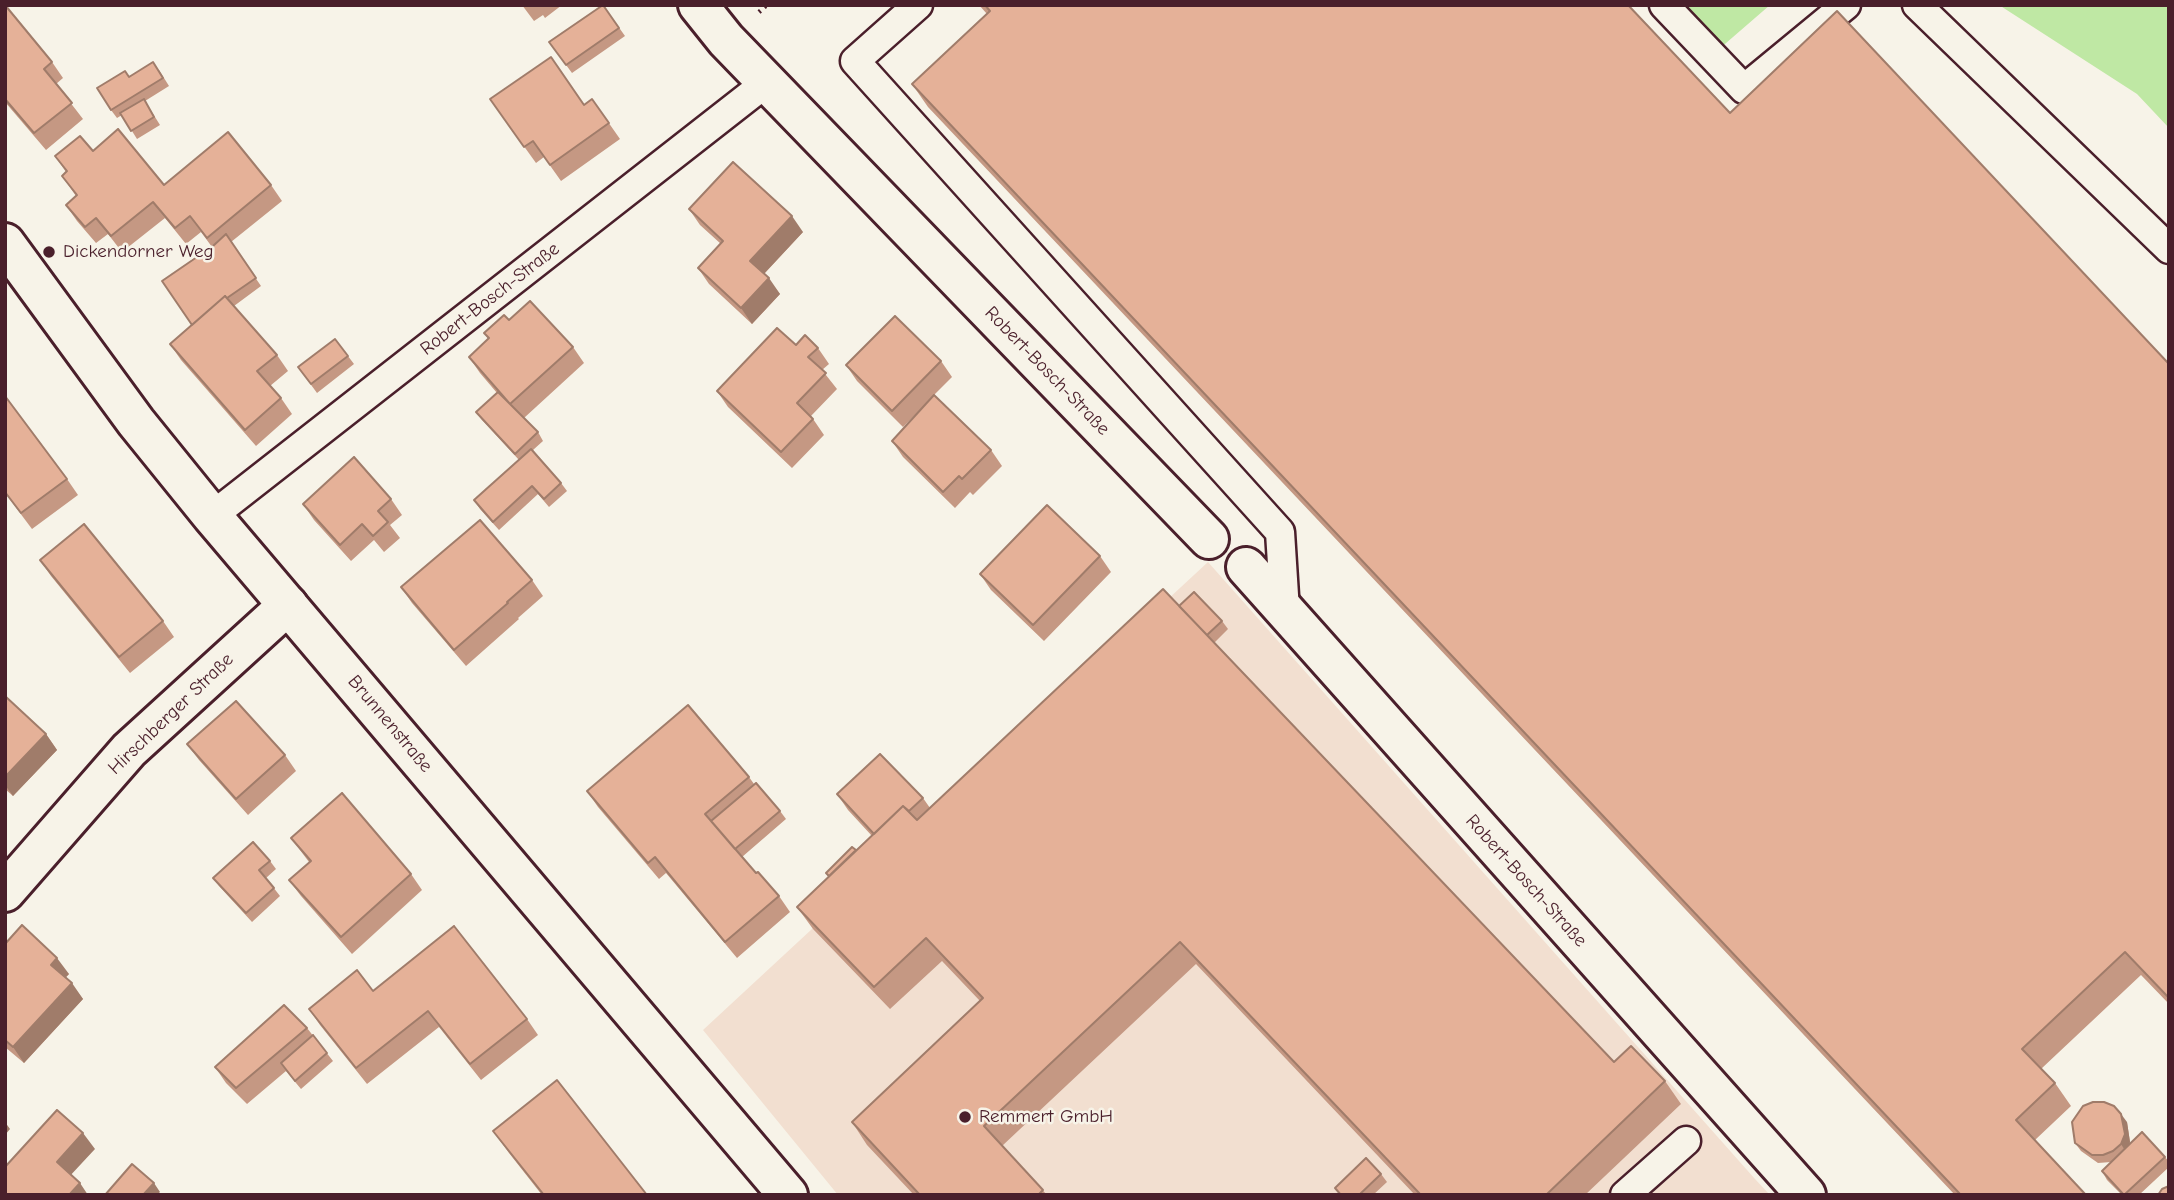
<!DOCTYPE html>
<html>
<head>
<meta charset="utf-8">
<style>
	body { margin:0 }
	#map { position:relative; width:2174px; height:1200px; overflow:hidden; background:#f7f3e8; font-family:"Comic Neue",sans-serif }
	canvas { display:block }
	.frame { position:absolute; inset:0; border:7px solid #4a1f2b; pointer-events:none }
</style>
</head>
<body>
<div id="map">
<canvas width="2174" height="1200"></canvas>
<div class="frame"></div>
</div>
<script>
const ctx = document.querySelector('canvas').getContext('2d');
ctx.lineJoin = 'round';
function paint(path, color) {
  ctx.fillStyle = color;
  ctx.fill(path, 'evenodd');
}
function shape(rows) {
  const path = new Path2D();
  for (const r of rows) {
    path.moveTo(r[0], r[1]);
    for (let i = 2; i < r.length; i += 2) path.lineTo(r[i], r[i + 1]);
  }
  return path;
}
function strokePath(path, color, width, dash) {
  ctx.strokeStyle = color;
  ctx.lineWidth = width;
  ctx.lineCap = dash ? 'butt' : 'round';
  ctx.setLineDash(dash || []);
  ctx.stroke(path);
}
function write(font, color, halo, rows, align = 'center') {
  ctx.font = font + ' "Comic Neue",sans-serif';
  ctx.lineWidth = 5;
  ctx.setLineDash([]);
  ctx.textBaseline = 'middle';
  ctx.strokeStyle = halo;
  ctx.fillStyle = color;
  for (const [text, x, y, turn = 0] of rows) {
    ctx.save();
    ctx.translate(x, y);
    ctx.rotate((+turn || 0) * Math.PI / 180);
    ctx.textAlign = isNaN(turn) ? turn : align;
    if (halo) ctx.strokeText(text, 0, 0);
    ctx.fillText(text, 0, 0);
    ctx.restore();
  }
}
const built = shape([
	[1208,562,1755,1179,1770,1195,838,1195,703,1030]
]);
const green = shape([
	[1676,5,1770,5,1718,50],
	[1999,5,2169,5,2169,128,2137,94]
]);
const path = shape([
	[759,12,767,5]
]);
const service = shape([
	[918,5,855,61,1280,532,1285,611],
	[1664,5,1744,89,1846,5],
	[1917,5,2169,249],
	[212,516,767,82],
	[1625,1195,1686,1141]
]);
const minor = shape([
	[698,5,726,40,1209,539],
	[1246,567,1806,1195],
	[5,892,129,750,288,605]
]);
const tertiary = shape([
	[5,243,136,422,212,516,788,1195]
]);
const wall = shape([
	[5,5,52,62,63,78,56,84,83,119,46,150,5,102],
	[522,5,562,5,545,18,543,15,534,21],
	[603,5,625,36,572,73,549,42],
	[979,5,1628,5,1730,113,2169,364,2169,1004,2141,975,2041,1069,2055,1083,2071,1106,2035,1140,2086,1195,1955,1195,928,107,912,84,987,14],
	[159,70,169,86,145,101,160,125,137,139,122,115,117,118,111,110,129,76],
	[490,99,584,105,592,99,620,139,561,181,544,157,536,163],
	[93,151,164,185,271,185,282,201,231,242,261,286,234,306,277,355,288,371,270,386,281,398,292,414,256,446,181,360,170,344,192,325,212,247,201,232,186,244,165,218,122,252,108,234,96,243,77,221,66,205,76,196,62,176,66,172,55,156],
	[689,209,803,232,764,274,780,294,752,324,709,284,698,268,721,244,700,225],
	[509,320,573,347,584,363,524,418,538,432,543,441,533,450,561,483,567,491,549,507,538,494,499,530,480,509,474,500,519,460,482,420,476,412,497,393,480,373,469,357,488,339,484,333],
	[335,339,354,364,317,393,298,367],
	[796,345,818,348,829,364,822,370,837,389,811,416,824,435,792,468,728,407,717,391],
	[941,361,952,377,934,395,991,450,1002,466,973,495,970,492,955,508,903,457,892,441,931,399,903,427,857,381,846,365],
	[67,479,78,495,32,529,5,493],
	[391,499,402,515,390,525,400,538,384,552,374,540,351,561,314,520,303,504],
	[1100,556,1111,572,1044,641,991,590,980,574],
	[40,560,163,621,174,637,130,673,51,576],
	[532,580,543,596,518,618,519,619,466,666,412,603,401,587],
	[1222,621,1228,629,1214,643,1614,1062,1665,1081,1681,1104,1585,1195,1415,1195,1196,964,1002,1146,1047,1195,914,1195,867,1145,852,1122,980,1001,942,961,890,1009,813,929,797,907,828,877,826,873,856,850,872,836,848,810,837,794,923,798,930,808],
	[5,696,46,734,57,750,13,796,5,789],
	[187,744,285,755,296,771,248,815,199,760],
	[749,777,754,784,780,811,786,819,742,857,756,873,779,896,790,912,737,958,666,873,659,879,598,807,587,791],
	[291,838,411,874,422,890,352,954,301,896,289,880,309,862],
	[270,861,276,869,266,878,280,896,252,922,219,886,213,878],
	[5,944,69,974,66,977,83,999,24,1063,5,1047],
	[373,991,527,1019,538,1035,481,1080,439,1027,367,1084,320,1025,309,1009],
	[307,1028,333,1061,301,1089,286,1071,247,1104,226,1083,215,1067],
	[2127,1122,2130,1142,2129,1145,2165,1157,2169,1162,2169,1167,2139,1195,2122,1195,2107,1180,2102,1171,2111,1162,2098,1163,2081,1151,2075,1143],
	[493,1131,647,1195,542,1195,509,1153],
	[1381,1174,1387,1182,1373,1195,1340,1195,1335,1188]
]);
const shadedWall = shape([
	[792,216,803,232,761,277,750,261],
	[769,278,780,294,752,324,741,308],
	[46,734,57,750,13,796,5,785,5,777],
	[57,958,69,974,62,981,51,965],
	[72,983,83,999,24,1063,13,1047],
	[2121,1114,2127,1122,2130,1142,2126,1152,2121,1144],
	[5,1122,10,1129,5,1135],
	[83,1133,95,1149,68,1178,57,1162],
	[80,1183,88,1195,69,1195],
	[154,1183,160,1192,157,1195,143,1195]
]);
const building = shape([
	[5,5,52,62,44,69,72,103,34,133,5,99,5,5],
	[603,5,619,28,566,65,549,42,603,5],
	[985,5,1628,5,1730,113,1837,11,2169,364,2169,998,2125,952,2022,1049,2055,1083,2016,1120,2086,1195,1961,1195,912,84,990,11,985,5],
	[551,57,584,105,592,99,609,123,550,165,533,141,524,147,490,99,551,57],
	[153,62,163,78,111,110,97,88,125,71,129,77,153,62],
	[144,99,154,117,131,131,120,113,144,99],
	[118,129,164,185,228,132,271,185,207,238,190,216,175,228,153,202,111,236,96,218,85,227,66,205,77,195,62,176,67,171,55,156,80,136,93,151,118,129],
	[733,162,792,216,750,261,769,278,741,308,698,268,723,241,689,209,733,162],
	[226,234,256,278,227,298,225,296,192,325,162,281,213,246,226,234],
	[225,296,277,355,257,371,281,398,245,430,170,344,225,296],
	[530,301,573,347,510,404,469,357,489,338,484,333,504,315,509,320,530,301],
	[895,316,941,361,892,411,846,365,895,316],
	[777,328,796,345,805,335,818,348,808,357,826,373,797,403,813,419,781,452,717,391,777,328],
	[335,339,348,356,311,384,298,367,335,339],
	[498,392,538,432,515,454,476,412,498,392],
	[934,395,991,450,962,479,959,476,943,492,892,441,934,395],
	[5,396,67,479,21,513,5,492,5,396],
	[531,449,561,483,544,499,532,486,493,522,474,500,531,449],
	[354,457,391,499,378,511,388,522,373,536,362,524,340,545,303,504,354,457],
	[1047,505,1100,556,1033,625,980,574,1047,505],
	[480,520,532,580,507,602,508,603,454,650,401,587,480,520],
	[84,524,163,621,119,657,40,560,84,524],
	[1163,589,1614,1062,1631,1046,1665,1081,1546,1195,1421,1195,1180,942,984,1126,1043,1190,1038,1195,920,1195,852,1122,983,998,926,938,874,987,797,907,903,806,917,820,1163,589],
	[1194,592,1222,621,1207,635,1179,606,1194,592],
	[5,696,46,734,5,777,5,696],
	[236,701,285,755,236,799,187,744,236,701],
	[688,705,749,777,705,814,756,873,758,872,779,896,725,942,655,857,648,863,587,791,688,705],
	[880,754,923,798,909,811,903,806,874,834,837,794,880,754],
	[756,783,780,811,735,849,711,821,756,783],
	[342,793,411,874,341,937,289,880,311,861,291,838,342,793],
	[253,842,270,861,259,870,274,888,246,913,213,878,253,842],
	[852,847,856,850,829,876,826,873,852,847],
	[22,925,57,958,51,965,72,983,13,1047,5,1040,5,944,22,925],
	[454,926,527,1019,470,1064,428,1011,356,1068,309,1009,357,970,373,991,454,926],
	[284,1005,307,1028,236,1088,215,1067,284,1005],
	[313,1035,327,1053,295,1081,281,1063,313,1035],
	[557,1080,647,1195,544,1195,493,1131,557,1080],
	[2093,1102,2104,1102,2114,1106,2121,1114,2125,1134,2121,1144,2113,1151,2103,1155,2092,1155,2075,1143,2072,1122,2083,1106,2093,1102],
	[57,1110,83,1133,57,1162,80,1183,69,1195,6,1195,5,1167,57,1110],
	[2142,1132,2165,1157,2124,1195,2102,1171,2142,1132],
	[1366,1158,1381,1174,1359,1195,1341,1195,1335,1188,1366,1158],
	[132,1164,154,1183,143,1195,105,1195,132,1164],
	[2169,1186,2169,1195,2158,1195,2162,1189,2169,1186]
]);
const markers = [
	[49,252,7,"#4a1f2b"],
	[965,1117,7,"#4a1f2b"]
];
const poiNames = [
	["Dickendorner Weg",63,252],
	["Remmert GmbH",979,1117]
];
const streetNames = [
	["Robert-Bosch-Straße",490,299,-38],
	["Robert-Bosch-Straße",1047,371,46],
	["Hirschberger Straße",171,714,-44],
	["Brunnenstraße",390,724,50],
	["Robert-Bosch-Straße",1526,881,48]
];
paint(built, '#f2dfd0');
paint(green, '#bfe8a4');
strokePath(service, '#4a1f2b', 33);
strokePath(minor, '#4a1f2b', 44);
strokePath(tertiary, '#4a1f2b', 44);
strokePath(path, '#4a1f2b', 4.5, [2, 5]);
strokePath(service, '#f7f3e8', 28);
strokePath(minor, '#f7f3e8', 38);
strokePath(tertiary, '#f7f3e8', 38);
paint(wall, '#c59883');
paint(shadedWall, '#a07c6a');
paint(building, '#e5b198');
strokePath(building, '#a07c6a', 2);
for (const [x, y, r, color] of markers) {
  const dot = new Path2D();
  dot.arc(x, y, r, 0, 2 * Math.PI);
  ctx.fillStyle = color;
  ctx.fill(dot);
  strokePath(dot, '#f7f3e8', 2.5);
}
write('19px', '#4a1f2b', '#f7f3e8', poiNames, 'left');
write('19px', '#4a1f2b', '#f7f3e8', streetNames);
</script>
</body>
</html>
